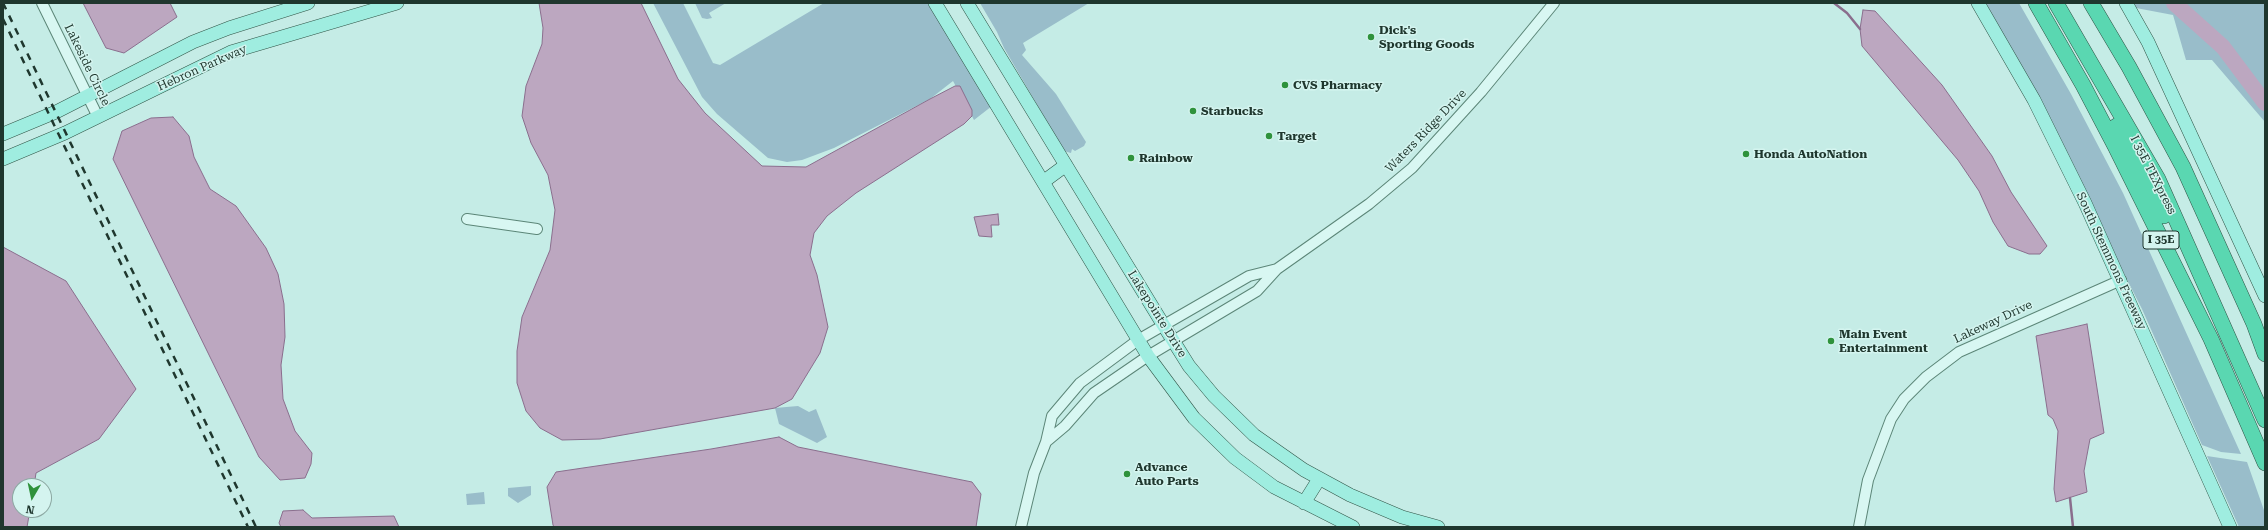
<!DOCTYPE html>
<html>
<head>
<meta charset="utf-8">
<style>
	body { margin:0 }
	#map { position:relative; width:2268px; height:530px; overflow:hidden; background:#c5ece6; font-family:"Roboto Serif",serif }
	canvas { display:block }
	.frame { position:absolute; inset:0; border:4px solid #1f372e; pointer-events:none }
	.north { position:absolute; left:12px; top:478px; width:40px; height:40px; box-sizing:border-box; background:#d4f4ef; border:1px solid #8ca8a2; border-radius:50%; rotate:189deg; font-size:11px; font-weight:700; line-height:16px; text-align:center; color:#1f372e }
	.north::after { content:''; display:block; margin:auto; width:14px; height:18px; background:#2f923c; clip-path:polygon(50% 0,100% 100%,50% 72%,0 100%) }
</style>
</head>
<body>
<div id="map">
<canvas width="2268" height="530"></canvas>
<div class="frame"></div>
<div class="north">N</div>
</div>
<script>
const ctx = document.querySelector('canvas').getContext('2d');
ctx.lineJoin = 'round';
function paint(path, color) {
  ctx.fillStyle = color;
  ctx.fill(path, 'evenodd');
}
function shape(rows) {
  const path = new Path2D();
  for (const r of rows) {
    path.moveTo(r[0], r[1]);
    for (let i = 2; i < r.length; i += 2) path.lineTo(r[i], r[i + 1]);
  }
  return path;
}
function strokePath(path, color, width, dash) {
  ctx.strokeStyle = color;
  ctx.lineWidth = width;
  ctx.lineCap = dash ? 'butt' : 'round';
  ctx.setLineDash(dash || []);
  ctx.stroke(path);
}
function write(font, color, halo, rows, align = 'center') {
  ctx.font = font + ' "Roboto Serif",serif';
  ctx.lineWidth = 3;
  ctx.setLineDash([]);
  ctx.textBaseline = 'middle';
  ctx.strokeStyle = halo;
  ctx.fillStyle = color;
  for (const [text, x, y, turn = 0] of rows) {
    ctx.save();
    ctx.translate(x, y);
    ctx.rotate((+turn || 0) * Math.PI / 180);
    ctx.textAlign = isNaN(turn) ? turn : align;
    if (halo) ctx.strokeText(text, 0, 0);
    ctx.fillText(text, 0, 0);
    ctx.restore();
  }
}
const green = shape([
	[653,3,683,3,713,63,720,65,824,3,930,3,992,106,974,120,953,81,930,99,834,148,802,160,787,162,768,158,717,114,702,97],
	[695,3,726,3,709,13,712,18,707,19,702,18],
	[980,3,1089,3,1023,43,1026,50,1022,55,1056,94,1086,142,1084,146,1075,151,1072,149,1071,153,1064,151,1004,48,997,32],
	[1986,3,2019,3,2071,94,2123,193,2241,454,2221,452,2202,445,2142,309],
	[2134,3,2265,3,2265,122,2212,60,2186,60,2173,15,2136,8],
	[798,406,809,412,816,409,827,437,817,443,779,424,775,408],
	[2207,456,2247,462,2265,513,2265,527,2239,527],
	[531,486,531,495,518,503,508,496,508,488],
	[484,492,485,504,467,505,466,494]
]);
const water = shape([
	[83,3,170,3,177,17,124,53,106,48,83,3],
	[539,3,641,3,678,79,705,113,762,166,806,167,930,99,955,86,960,86,972,110,972,116,964,124,856,193,827,216,814,233,810,255,817,275,828,327,820,353,792,399,775,408,600,439,562,440,540,428,526,411,517,383,517,351,522,317,550,250,555,210,548,175,531,143,522,116,526,86,542,44,543,28,539,3],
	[1863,10,1875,11,1942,85,1992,156,2011,192,2047,246,2040,254,2029,254,2008,246,1993,222,1979,191,1958,160,1862,46,1860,29,1863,10],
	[173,117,189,136,194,157,210,189,236,206,266,248,278,274,284,304,285,337,281,365,283,399,295,431,312,453,311,464,305,478,280,480,259,457,113,159,122,131,151,118,173,117],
	[998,214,999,225,991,225,992,237,979,236,974,217,998,214],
	[3,247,66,281,136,389,99,439,36,473,34,486,20,486,20,510,30,510,27,527,3,527,3,247],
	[2087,324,2104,433,2090,439,2084,471,2087,492,2056,502,2054,489,2058,431,2053,419,2048,415,2036,336,2087,324],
	[779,437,798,447,972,482,981,494,976,527,554,527,553,525,547,487,556,472,711,449,779,437],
	[303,510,312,518,394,516,399,527,281,527,279,523,283,511,303,510]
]);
const stream = shape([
	[1834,3,1847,13,1860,29],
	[2070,498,2073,527]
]);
const river = shape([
	[2174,3,2223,47,2265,103]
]);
const minor = shape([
	[42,3,98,117],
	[467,219,537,229],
	[1046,442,1065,426,1094,393,1148,356,1257,291,1277,269,1369,204,1412,168,1481,92,1554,3],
	[1021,527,1034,473,1046,442,1052,416,1080,383,1138,340,1249,276,1277,269],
	[1859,527,1868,480,1891,419,1904,399,1926,377,1959,352,2121,280]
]);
const major = shape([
	[935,3,1148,356,1194,418,1235,458,1274,487,1353,527],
	[967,3,1164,326,1189,366,1214,396,1254,435,1304,470,1350,495,1402,517,1438,527],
	[1978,3,2034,100,2085,203,2230,527],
	[2126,3,2148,42,2265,296],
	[3,134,56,112,193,42,229,28,308,3],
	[3,159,65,133,231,52,397,3],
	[1043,182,1066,165],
	[1304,503,1319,479]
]);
const highway = shape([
	[2036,3,2083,85,2115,146,2211,339,2265,463],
	[2056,3,2158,179,2265,420],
	[2091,3,2129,67,2183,167,2254,324,2265,354],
	[2116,126,2164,216]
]);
const rail = shape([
	[3,3,256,527],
	[3,19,248,527]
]);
const markers = [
	[1371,37,4,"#2f923c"],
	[1285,85,4,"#2f923c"],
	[1193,111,4,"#2f923c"],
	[1269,136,4,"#2f923c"],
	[1746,154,4,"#2f923c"],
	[1131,158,4,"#2f923c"],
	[1831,341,4,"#2f923c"],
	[1127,474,4,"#2f923c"]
];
const shields = [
	[2161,240,36]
];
const shieldNames = [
	["I 35E",2161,240]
];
const poiNames = [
	["Dick's",1379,30],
	["Sporting Goods",1379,44],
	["CVS Pharmacy",1293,85],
	["Starbucks",1201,111],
	["Target",1277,136],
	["Honda AutoNation",1754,154],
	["Rainbow",1139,158],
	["Main Event",1839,334],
	["Entertainment",1839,348],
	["Advance",1135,467],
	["Auto Parts",1135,481]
];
const streetNames = [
	["Lakeside Circle",87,65,64],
	["Hebron Parkway",202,68,-24],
	["Waters Ridge Drive",1426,131,-46],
	["I 35E TEXpress",2153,175,63],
	["South Stemmons Freeway",2111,261,65],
	["Lakepointe Drive",1157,314,58],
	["Lakeway Drive",1993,322,-25]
];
paint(green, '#99bdca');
paint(water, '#bca7c0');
strokePath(water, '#8a6e8d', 1);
strokePath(stream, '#8a6e8d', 2.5);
strokePath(river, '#bca7c0', 16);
strokePath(minor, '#5c8678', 12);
strokePath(major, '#305446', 14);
strokePath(highway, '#305446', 16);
strokePath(minor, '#d8f7f2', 10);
strokePath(major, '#9fede0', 13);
strokePath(highway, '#5ad7b1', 15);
strokePath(rail, '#1f372e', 2.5, [7, 7]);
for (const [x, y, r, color] of markers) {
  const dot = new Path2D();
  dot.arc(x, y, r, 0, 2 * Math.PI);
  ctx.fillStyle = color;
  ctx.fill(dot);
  strokePath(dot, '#d4f4ef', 1.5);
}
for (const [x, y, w] of shields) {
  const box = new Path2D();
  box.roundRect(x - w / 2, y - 9, w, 18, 3);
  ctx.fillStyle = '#d4f4ef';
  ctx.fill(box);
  strokePath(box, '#1f372e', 1);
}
write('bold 11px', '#1f372e', null, shieldNames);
write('bold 12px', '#1f372e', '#d4f4ef', poiNames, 'left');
write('12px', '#1f372e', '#d4f4ef', streetNames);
</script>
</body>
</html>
